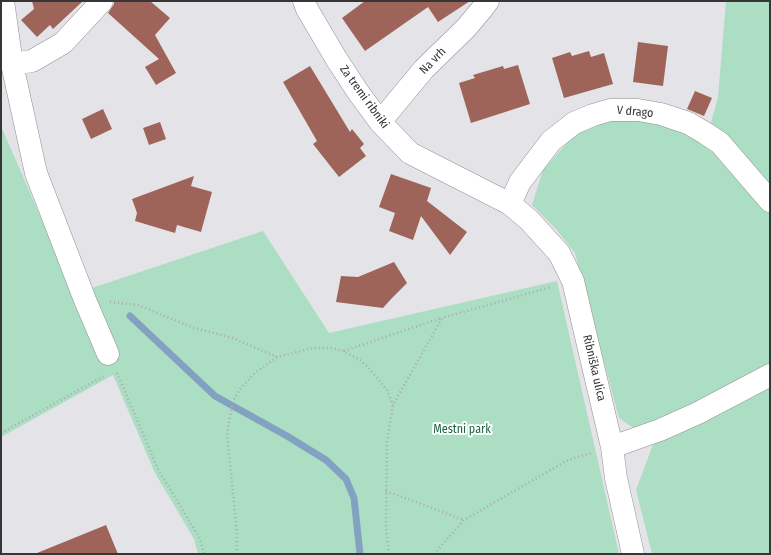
<!DOCTYPE html>
<html>
<head>
<meta charset="utf-8">
<style>
	body { margin:0 }
	#map { position:relative; width:771px; height:555px; overflow:hidden; background:#e4e3e7; font-family:"Fira Sans Condensed",sans-serif }
	canvas { display:block }
	.frame { position:absolute; inset:0; border:2px solid #363637; pointer-events:none }
</style>
</head>
<body>
<div id="map">
<canvas width="771" height="555"></canvas>
<div class="frame"></div>
</div>
<script>
const ctx = document.querySelector('canvas').getContext('2d');
ctx.lineJoin = 'round';
function paint(path, color) {
  ctx.fillStyle = color;
  ctx.fill(path, 'evenodd');
}
function shape(rows) {
  const path = new Path2D();
  for (const r of rows) {
    path.moveTo(r[0], r[1]);
    for (let i = 2; i < r.length; i += 2) path.lineTo(r[i], r[i + 1]);
  }
  return path;
}
function strokePath(path, color, width, dash) {
  ctx.strokeStyle = color;
  ctx.lineWidth = width;
  ctx.lineCap = dash ? 'butt' : 'round';
  ctx.setLineDash(dash || []);
  ctx.stroke(path);
}
function write(font, color, halo, rows, align = 'center') {
  ctx.font = font + ' "Fira Sans Condensed",sans-serif';
  ctx.lineWidth = 4;
  ctx.setLineDash([]);
  ctx.textBaseline = 'middle';
  ctx.strokeStyle = halo;
  ctx.fillStyle = color;
  for (const [text, x, y, turn = 0] of rows) {
    ctx.save();
    ctx.translate(x, y);
    ctx.rotate((+turn || 0) * Math.PI / 180);
    ctx.textAlign = isNaN(turn) ? turn : align;
    if (halo) ctx.strokeText(text, 0, 0);
    ctx.fillText(text, 0, 0);
    ctx.restore();
  }
}
const green = shape([
	[726,1,770,1,770,554,652,554,636,490,654,442,619,418,575,253,556,229,532,205,543,170,573,136,598,121,639,119,668,125,706,141,718,97],
	[1,126,74,294,263,231,329,333,557,281,619,554,198,554,194,539,155,473,113,375,1,437]
]);
const stream = shape([
	[130,316,215,396,287,436,326,460,346,479,354,498,360,554]
]);
const building = shape([
	[32,1,83,1,53,29,50,25,37,37,21,20,34,9],
	[114,1,150,1,170,18,155,35,176,73,156,85,145,67,159,59,108,13,114,4],
	[365,1,470,1,438,22,428,7,365,51,342,18],
	[638,42,668,46,663,86,633,82],
	[589,51,591,57,604,53,613,84,564,98,552,58,570,52,572,56],
	[518,65,530,104,471,123,459,83,475,78,473,75,503,66,504,69],
	[310,66,350,132,352,129,364,144,360,148,366,156,339,177,313,144,317,141,283,82],
	[695,91,712,98,704,116,687,109],
	[103,109,112,129,91,139,82,119],
	[160,122,166,139,149,145,143,128],
	[391,174,431,188,427,201,467,232,450,255,421,216,413,240,389,231,395,213,379,207],
	[194,176,191,186,212,192,201,232,177,225,175,233,135,221,137,213,132,199],
	[394,262,407,283,392,298,383,308,336,302,341,276,358,277],
	[106,525,118,554,37,554,37,553]
]);
const path = shape([
	[110,302,138,305,194,328,233,338,277,357],
	[344,351,441,318],
	[117,373,158,469,200,539,204,554],
	[1,433,104,376],
	[386,491,464,520],
	[237,554,237,534,227,432,233,401,240,389,255,373,277,357,313,348,332,348,343,351,359,359,368,367,387,390,393,405],
	[389,554,386,527,387,440,393,405,442,318,551,287],
	[434,554,464,520,568,460,591,453]
]);
const minor = shape([
	[3,1,12,64,36,173,85,300,108,354],
	[304,1,307,9,337,60,358,92,380,122,410,153,510,204,529,220,559,253,573,281,612,447,616,478,633,554],
	[12,64,32,61,63,43,102,1],
	[380,122,424,69,466,28,482,9,488,1],
	[510,204,520,182,551,141,574,123,593,115,610,110,638,110,661,114,688,123,705,133,720,143,770,201],
	[612,447,660,430,698,413,770,375]
]);
const streetNames = [
	["Na vrh",433,61,-46],
	["Za tremi ribniki",364,97,54],
	["V drago",635,112,5],
	["Ribniška ulica",594,368,77]
];
const parkNames = [
	["Mestni park",462,430]
];
paint(green, '#acdec4');
strokePath(stream, '#83a2c2', 7);
paint(building, '#9e6459');
strokePath(minor, '#929195', 23);
strokePath(path, '#aaa9ac', 2.5, [1, 3]);
strokePath(minor, '#fff', 22);
write('12px', '#363637', '#fff', streetNames);
write('12px', '#196245', '#fff', parkNames);
</script>
</body>
</html>
